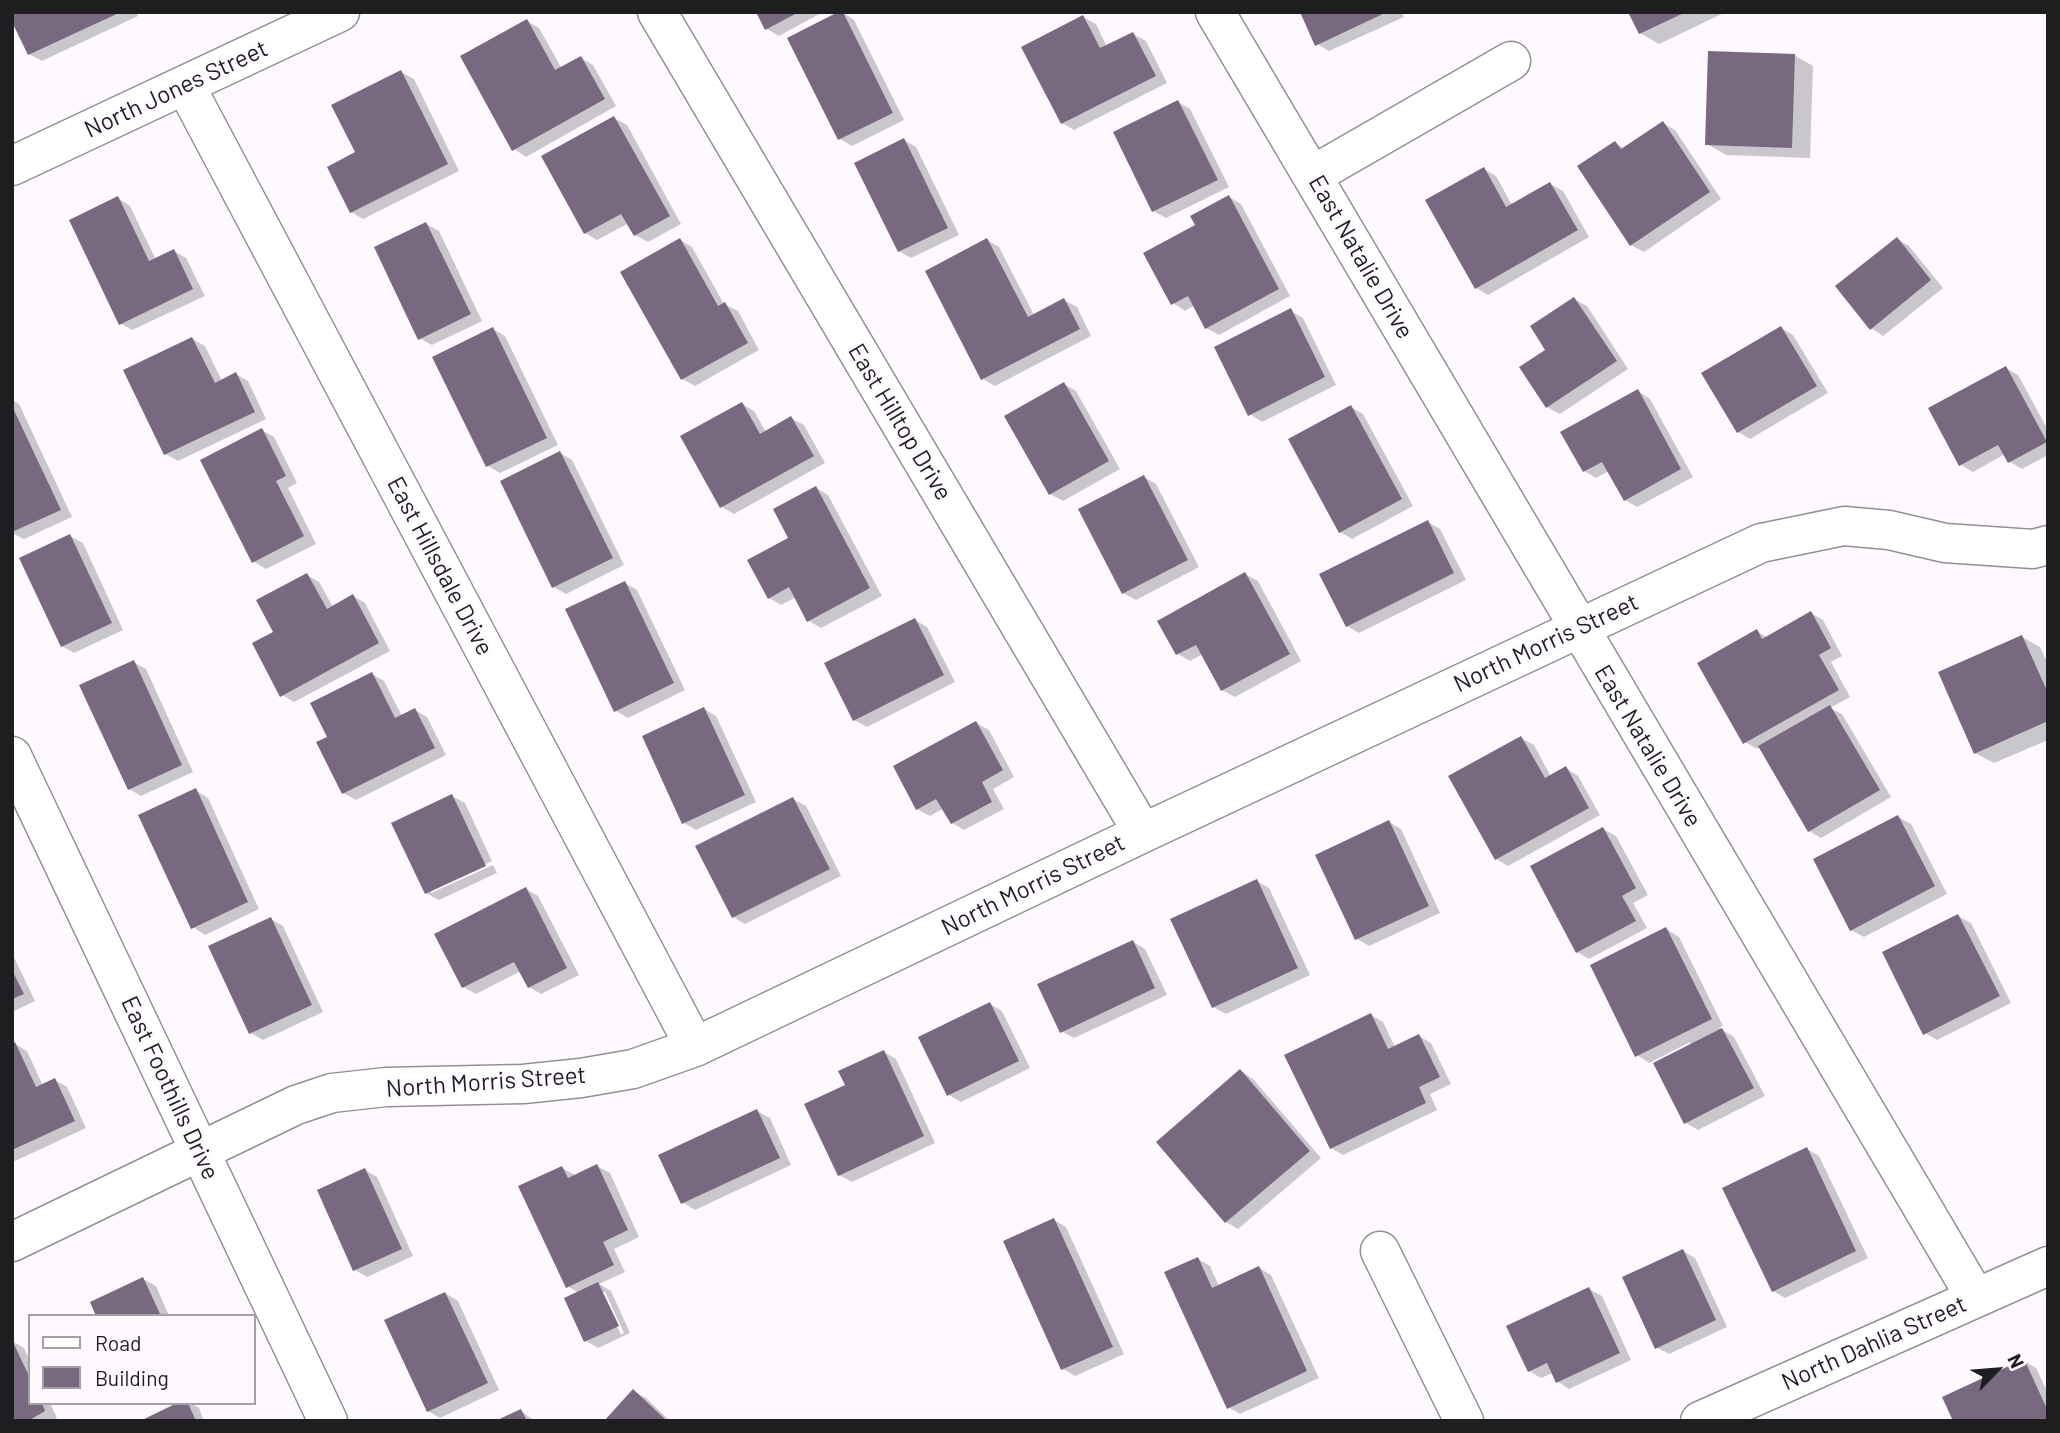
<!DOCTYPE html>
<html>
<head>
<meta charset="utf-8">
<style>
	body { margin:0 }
	#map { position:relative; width:2060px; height:1433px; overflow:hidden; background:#fdf9ff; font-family:Barlow,sans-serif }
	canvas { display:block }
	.frame { position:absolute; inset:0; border:14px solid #1e1d1f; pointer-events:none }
	.legend { position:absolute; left:28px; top:1314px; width:228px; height:91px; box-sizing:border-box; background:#fdf9ff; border:2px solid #a4a1a5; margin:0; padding:9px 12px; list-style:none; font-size:21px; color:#1e1d1f }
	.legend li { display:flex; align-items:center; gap:14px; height:35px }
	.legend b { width:35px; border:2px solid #a4a1a5 }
	.north { position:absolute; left:1962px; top:1335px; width:70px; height:70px; -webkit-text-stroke:5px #fdf9ff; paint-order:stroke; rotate:65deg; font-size:19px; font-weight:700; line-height:28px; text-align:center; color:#1e1d1f }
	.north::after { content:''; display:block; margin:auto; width:24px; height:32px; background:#1e1d1f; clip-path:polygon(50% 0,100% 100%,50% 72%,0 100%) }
</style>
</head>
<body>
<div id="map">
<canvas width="2060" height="1433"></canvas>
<div class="frame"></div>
<ul class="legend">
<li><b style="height:9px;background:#fff"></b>Road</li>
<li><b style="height:19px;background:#796980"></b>Building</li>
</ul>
<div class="north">N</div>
</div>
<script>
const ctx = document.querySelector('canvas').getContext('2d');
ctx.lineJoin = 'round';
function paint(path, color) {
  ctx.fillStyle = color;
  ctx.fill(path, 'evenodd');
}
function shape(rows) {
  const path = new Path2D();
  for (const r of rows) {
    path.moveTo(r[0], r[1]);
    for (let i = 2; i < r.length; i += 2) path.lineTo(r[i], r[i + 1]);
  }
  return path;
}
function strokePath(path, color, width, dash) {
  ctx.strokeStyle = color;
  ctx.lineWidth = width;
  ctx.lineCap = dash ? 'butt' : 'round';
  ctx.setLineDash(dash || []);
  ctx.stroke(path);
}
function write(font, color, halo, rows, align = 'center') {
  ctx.font = font + ' Barlow,sans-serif';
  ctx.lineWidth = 6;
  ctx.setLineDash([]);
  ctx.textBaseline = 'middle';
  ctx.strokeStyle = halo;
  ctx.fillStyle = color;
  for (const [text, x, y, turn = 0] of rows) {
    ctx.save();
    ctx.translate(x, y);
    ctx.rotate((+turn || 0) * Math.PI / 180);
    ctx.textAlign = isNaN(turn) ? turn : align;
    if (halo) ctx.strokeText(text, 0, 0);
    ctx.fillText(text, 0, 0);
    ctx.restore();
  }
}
const shadow = shape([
	[12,12,136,12,138,16,42,61,29,54],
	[758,12,823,12,779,36,767,29],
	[842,12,854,20,904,120,852,146,840,139],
	[1302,12,1402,12,1404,17,1329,51,1317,44],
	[1630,12,1726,12,1659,44,1640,33],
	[1083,17,1096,24,1107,47,1133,34,1146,41,1167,83,1074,130,1062,123],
	[527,21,539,28,562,69,581,58,593,65,616,106,526,157,514,149],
	[1794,55,1813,66,1810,158,1726,155,1707,144],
	[401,72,414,79,459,171,363,219,351,212],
	[1178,102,1190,109,1229,187,1166,218,1153,211],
	[614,118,627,125,681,224,648,242,635,235,629,223,597,240,585,233],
	[1663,123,1675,130,1721,199,1644,252,1631,245,1615,143,1625,149],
	[904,140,916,147,959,235,911,258,899,251],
	[1484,169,1496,176,1512,205,1550,184,1563,191,1589,237,1488,295,1476,288],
	[1229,197,1241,204,1290,296,1219,335,1206,328,1195,305,1185,311,1173,303,1197,225],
	[118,198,130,206,156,260,174,251,186,258,205,296,132,330,120,323],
	[426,224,439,231,482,321,432,345,419,338],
	[1897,239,1909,246,1943,288,1883,336,1871,328],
	[680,240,692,247,724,304,738,311,759,350,695,386,682,379],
	[987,240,999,247,1034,315,1064,300,1077,307,1091,336,995,386,983,379],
	[1574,299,1587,306,1628,369,1560,414,1547,407,1548,351],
	[1291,311,1303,318,1336,385,1262,422,1250,414],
	[1781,328,1793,335,1828,393,1750,439,1738,432],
	[493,329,505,336,558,445,500,473,488,466,434,358],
	[192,339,205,346,222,381,236,374,248,381,266,419,178,461,166,454],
	[2006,368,2018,375,2048,430,2048,455,2022,469,2010,462,2005,454,1973,472,1961,465],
	[1064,384,1076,391,1120,469,1063,501,1050,494],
	[1638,391,1650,399,1693,477,1637,507,1625,500,1609,471,1596,478,1584,471],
	[12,400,19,404,72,517,24,539,12,533],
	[742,404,754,411,766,432,791,418,804,425,825,463,734,514,722,507,683,437],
	[1351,407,1363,414,1413,506,1352,539,1340,532],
	[262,430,274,437,297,483,288,488,316,544,266,569,254,562],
	[560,453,572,460,624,565,566,594,553,587],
	[1144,477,1156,484,1199,567,1136,600,1123,593],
	[816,488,828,495,882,596,821,628,809,621,796,597,781,605,769,598,791,538],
	[1428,522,1440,529,1466,580,1359,633,1347,626],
	[70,536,83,543,123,630,74,653,62,646],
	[1245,574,1258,581,1301,661,1235,697,1222,690,1203,654,1190,661,1178,654],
	[307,575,319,582,333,607,353,596,365,603,390,651,294,702,282,695,275,633],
	[625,583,637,590,685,690,628,718,616,711],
	[1811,613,1823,620,1842,656,1831,662,1850,697,1830,708,1842,714,1891,797,1821,838,1809,831,1761,747,1757,749,1745,742,1757,631,1768,638],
	[915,620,927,627,955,682,867,727,854,720],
	[2022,637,2040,647,2048,664,2048,740,1994,763,1975,753],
	[133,662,146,669,193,772,141,796,129,789],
	[372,674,384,681,402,716,415,710,427,717,446,755,356,800,343,793,329,737],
	[704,709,716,716,756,802,696,830,684,823],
	[976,723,989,730,1014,777,993,789,1004,809,964,830,952,823,944,808,930,816,917,809],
	[1521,738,1534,745,1551,777,1566,768,1578,776,1600,815,1508,866,1496,859],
	[195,790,208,798,259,909,205,935,193,927],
	[452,796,465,803,492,861,431,890,431,893,493,865,497,873,439,900,426,893],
	[793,799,806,806,841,876,745,924,733,917],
	[1898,817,1911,824,1947,894,1864,937,1851,930],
	[1389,822,1401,829,1440,913,1369,946,1357,939],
	[1603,829,1616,836,1648,895,1633,903,1647,928,1589,959,1577,952],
	[1257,881,1269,888,1310,975,1226,1014,1213,1007],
	[526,889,538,896,579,975,541,994,529,987,521,971,476,994,463,987],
	[1958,916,1971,923,2011,1003,1937,1040,1925,1033],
	[271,919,283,926,323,1012,263,1040,251,1033],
	[1666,929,1679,937,1723,1026,1719,1028,1734,1037,1765,1096,1698,1130,1686,1123,1655,1064,1691,1045,1690,1042,1649,1063,1637,1055],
	[1133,942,1145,949,1167,995,1074,1038,1061,1031],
	[12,953,35,1001,12,1012],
	[990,1004,1002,1011,1030,1068,961,1102,949,1095],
	[1371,1015,1383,1022,1395,1047,1419,1036,1431,1043,1451,1084,1430,1094,1437,1110,1343,1155,1331,1148],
	[15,1044,27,1051,43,1086,55,1080,67,1087,86,1128,15,1161,12,1160,12,1045],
	[884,1052,896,1059,935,1143,852,1182,839,1175,847,1086],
	[1241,1071,1253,1079,1321,1158,1238,1229,1226,1222],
	[757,1111,770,1118,791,1165,695,1210,682,1202],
	[1807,1149,1819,1156,1868,1258,1785,1298,1773,1291],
	[597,1166,610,1173,639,1237,614,1249,625,1272,599,1284,611,1291,630,1333,598,1348,586,1341,579,1293,567,1286,562,1168,575,1175],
	[601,1292,605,1292,624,1333,621,1335],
	[365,1170,377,1177,413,1256,367,1277,355,1270],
	[1054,1220,1066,1227,1124,1354,1075,1376,1063,1369],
	[1683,1251,1695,1258,1727,1327,1669,1354,1656,1347],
	[1198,1259,1210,1266,1219,1286,1259,1268,1271,1275,1319,1378,1240,1414,1228,1407],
	[143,1279,156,1286,169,1316,98,1316],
	[1589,1289,1602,1296,1631,1360,1569,1389,1557,1381,1553,1373,1541,1378,1529,1371],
	[445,1293,458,1301,499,1390,440,1418,428,1411],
	[12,1341,24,1348,30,1361,30,1403,50,1403,57,1418,51,1421,12,1421],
	[2024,1361,2036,1368,2048,1393,2048,1421],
	[633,1391,646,1398,670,1421,606,1421],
	[181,1403,190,1403,199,1408,204,1421,144,1421],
	[521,1411,535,1421,500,1421]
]);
const building = shape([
	[12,12,121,12,28,55,12,22],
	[756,12,799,12,765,30],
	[838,12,843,12,893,113,838,140,787,38],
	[1300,12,1387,12,1315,46],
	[1628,12,1686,12,1639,34],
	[1083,15,1100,48,1133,32,1156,76,1061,124,1021,47],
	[527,19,555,70,581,56,605,99,512,151,460,56],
	[1708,51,1795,54,1792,148,1705,145],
	[401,70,448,164,350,213,327,167,355,152,331,105],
	[1178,100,1218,180,1152,212,1113,132],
	[614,116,670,216,634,236,621,214,584,234,541,156],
	[1663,121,1710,192,1630,246,1577,166,1615,141,1621,149],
	[904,138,948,228,898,252,854,163],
	[1484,167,1506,207,1550,182,1578,230,1475,289,1425,200],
	[1229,195,1279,289,1205,329,1188,296,1171,305,1143,253,1195,225,1190,216],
	[118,196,149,261,174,249,193,289,119,325,69,220],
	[426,222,471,314,418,340,374,247],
	[1897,237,1931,280,1870,330,1835,286],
	[680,238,718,306,725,302,748,343,681,380,620,272],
	[987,238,1028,317,1064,298,1080,329,981,380,925,271],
	[1574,297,1617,361,1546,408,1519,367,1545,350,1530,326],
	[1291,308,1325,377,1248,416,1214,347],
	[1781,326,1817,386,1737,433,1701,373],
	[493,327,547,438,486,467,432,357],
	[192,337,215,383,236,372,255,412,164,455,123,370],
	[2006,366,2047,442,2008,463,1998,445,1959,466,1928,408],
	[1064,382,1109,461,1049,495,1004,416],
	[1638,389,1681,469,1624,501,1602,462,1583,472,1560,432],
	[742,402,760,434,791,416,814,456,720,508,680,436],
	[1351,405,1402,499,1339,533,1288,439],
	[12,406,61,510,12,532],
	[262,428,286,476,276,481,304,536,252,563,200,460],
	[560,451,613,558,552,588,500,481],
	[1144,475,1188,560,1122,594,1078,509],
	[816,486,870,588,807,622,789,587,768,599,747,560,788,538,773,509],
	[1428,520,1454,573,1346,627,1319,574],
	[70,534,112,623,61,647,19,558],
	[1245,572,1290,654,1221,691,1196,645,1176,655,1157,621],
	[307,573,327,609,353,594,379,643,280,697,252,643,273,632,256,600],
	[625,581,674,683,614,712,565,609],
	[1811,611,1831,648,1819,655,1839,690,1743,744,1697,663,1757,629,1762,639],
	[915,618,944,675,853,721,824,663],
	[2022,635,2048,693,2048,721,1974,754,1938,672],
	[134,660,182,765,128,790,79,685],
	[372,672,395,718,415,708,435,748,342,794,316,742,327,737,310,703],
	[1830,705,1880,790,1808,832,1758,746],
	[704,707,745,795,682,824,642,736],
	[976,721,1003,770,982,782,992,802,951,824,936,799,916,810,893,766],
	[1521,736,1545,778,1566,766,1589,808,1495,860,1448,776],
	[196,788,248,902,191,929,138,815],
	[452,794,486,866,425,894,391,823],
	[793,797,830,869,732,918,695,846],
	[1898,815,1935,886,1850,931,1813,859],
	[1389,820,1429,906,1355,940,1315,855],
	[1603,827,1636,888,1622,896,1636,921,1576,953,1530,866],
	[1257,879,1298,968,1212,1008,1170,919],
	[526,887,567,968,528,988,514,962,462,988,434,934],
	[1958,914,2000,996,1923,1035,1882,952],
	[271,917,312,1005,249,1034,208,946],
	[1666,927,1712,1019,1635,1057,1590,965],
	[1133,940,1155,988,1060,1033,1037,984],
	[12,970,24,994,12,999],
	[990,1002,1019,1061,947,1096,918,1037],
	[1371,1013,1388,1049,1419,1034,1440,1077,1419,1087,1426,1103,1330,1149,1284,1055],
	[1722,1028,1754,1088,1684,1124,1653,1063],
	[15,1042,36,1087,55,1078,75,1121,12,1150,12,1043],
	[884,1050,924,1136,838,1176,804,1104,845,1085,838,1071],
	[1240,1069,1310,1151,1225,1223,1156,1142],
	[757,1109,780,1158,681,1204,658,1155],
	[1807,1147,1856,1251,1772,1292,1722,1188],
	[597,1164,628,1230,603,1242,614,1265,566,1288,518,1186,562,1166,568,1178],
	[365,1168,402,1249,353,1271,317,1190],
	[1054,1218,1113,1347,1061,1370,1003,1241],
	[1683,1249,1716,1320,1655,1349,1622,1277],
	[1198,1257,1212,1288,1259,1266,1307,1371,1227,1409,1164,1272],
	[143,1277,161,1316,96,1316,90,1302],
	[598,1282,619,1326,584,1342,564,1298],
	[1589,1287,1620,1353,1556,1383,1547,1363,1528,1372,1506,1326],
	[445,1292,488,1383,427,1412,384,1320],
	[12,1340,30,1378,30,1403,42,1403,45,1411,28,1421,12,1421],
	[2024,1359,2048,1411,2048,1421,1953,1421,1942,1397],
	[633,1389,667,1421,604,1421],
	[177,1403,188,1403,196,1421,140,1421],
	[521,1409,527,1421,495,1421]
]);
const minor = shape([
	[657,12,1143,833],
	[1215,12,1976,1298],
	[185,85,695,1047],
	[12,166,340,12],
	[1313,175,1511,61],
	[12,756,328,1421],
	[12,1242,296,1105,332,1093,386,1087,523,1084,581,1078,633,1069,695,1047,1143,833,1761,543,1844,526,1889,530,1945,543,2033,549,2048,545],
	[1380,1251,1464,1421],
	[1700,1421,2048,1266]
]);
const streetNames = [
	["North Jones Street",176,89,-25],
	["East Natalie Drive",1361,257,60],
	["East Hilltop Drive",900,422,59],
	["East Hillsdale Drive",440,566,62],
	["North Morris Street",1546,643,-25],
	["East Natalie Drive",1648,746,59],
	["North Morris Street",1033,885,-26],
	["North Morris Street",486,1082,-4],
	["East Foothills Drive",170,1088,65],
	["North Dahlia Street",1874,1343,-24]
];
paint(shadow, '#0003');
paint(building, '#796980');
strokePath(minor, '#939095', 41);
strokePath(minor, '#fff', 38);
write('24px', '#1e1d1f', '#fdf9ff', streetNames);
</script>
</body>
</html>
